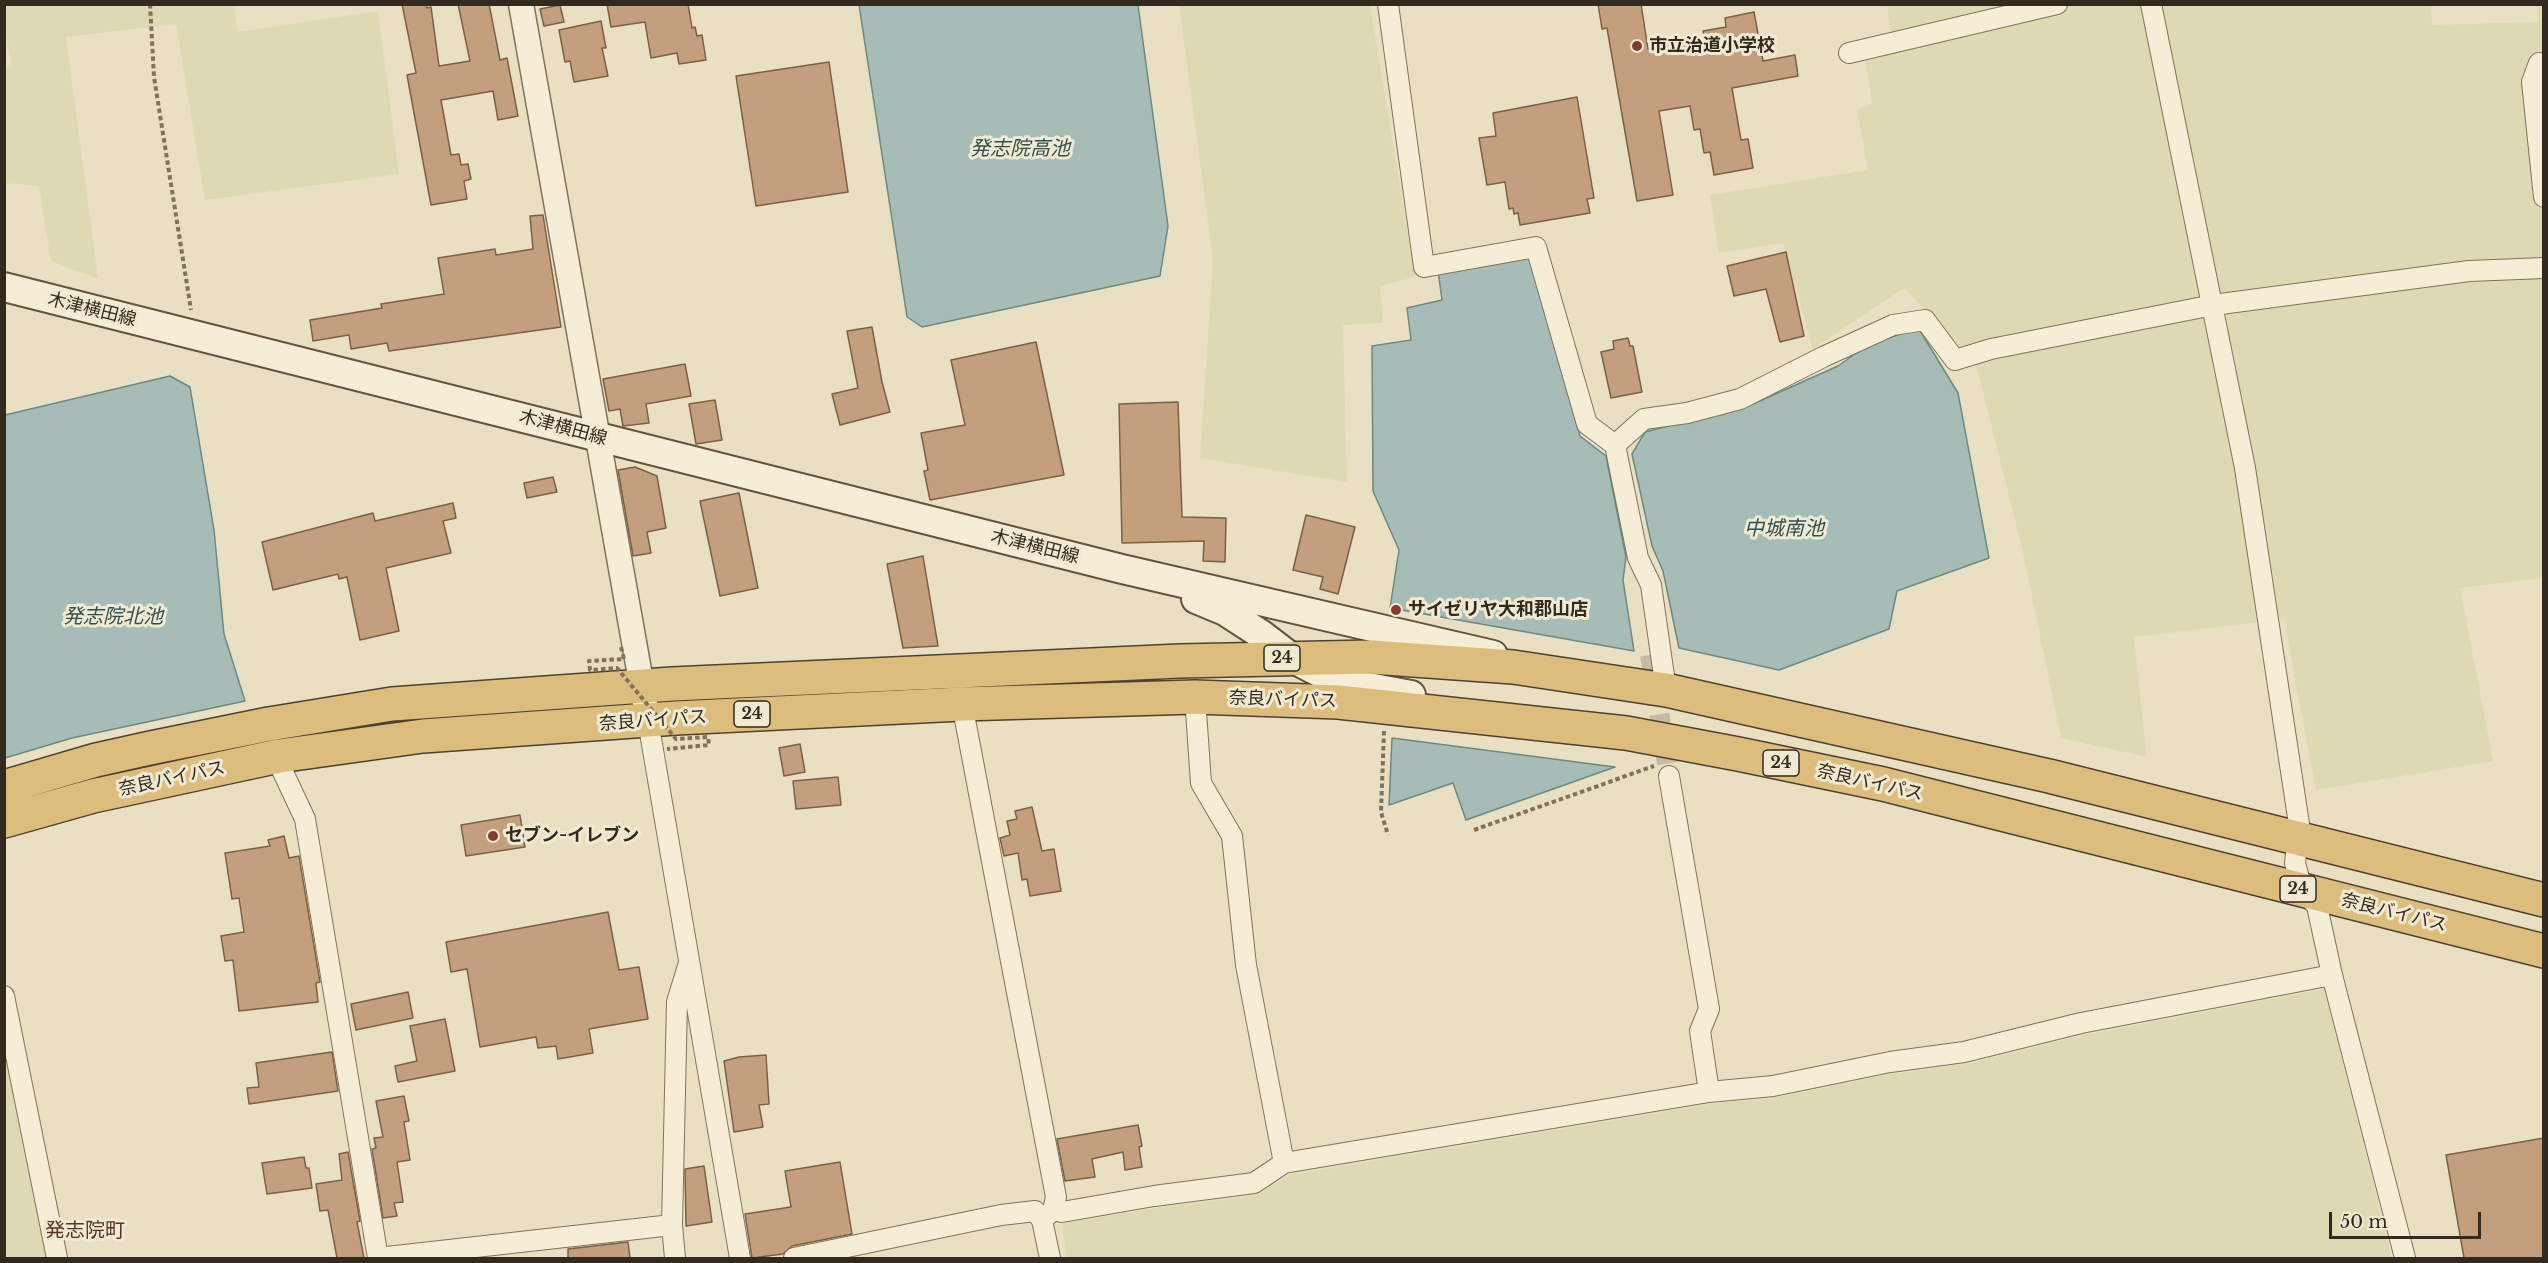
<!DOCTYPE html>
<html>
<head>
<meta charset="utf-8">
<style>
	body { margin:0 }
	#map { position:relative; width:2548px; height:1263px; overflow:hidden; background:#e9e0c4; font-family:"Libre Baskerville",serif }
	canvas { display:block }
	.frame { position:absolute; inset:0; border:6px solid #332a1f; pointer-events:none }
	.scale { position:absolute; left:2329px; top:1212px; width:152px; height:27px; box-sizing:border-box; border:3px solid #332a1f; border-top:0; padding-left:8px; font-size:18px; line-height:21px; white-space:nowrap; color:#332a1f; -webkit-text-stroke:4px #f1ead2; paint-order:stroke }
</style>
</head>
<body>
<div id="map">
<canvas width="2548" height="1263"></canvas>
<div class="frame"></div>
<div class="scale">50 m</div>
</div>
<script>
const ctx = document.querySelector('canvas').getContext('2d');
ctx.lineJoin = 'round';
function paint(path, color) {
  ctx.fillStyle = color;
  ctx.fill(path, 'evenodd');
}
function shape(rows) {
  const path = new Path2D();
  for (const r of rows) {
    path.moveTo(r[0], r[1]);
    for (let i = 2; i < r.length; i += 2) path.lineTo(r[i], r[i + 1]);
  }
  return path;
}
function strokePath(path, color, width, dash) {
  ctx.strokeStyle = color;
  ctx.lineWidth = width;
  ctx.lineCap = dash ? 'butt' : 'round';
  ctx.setLineDash(dash || []);
  ctx.stroke(path);
}
function write(font, color, halo, rows, align = 'center') {
  ctx.font = font + ' "Libre Baskerville","Noto Sans JP",serif';
  ctx.lineWidth = 6;
  ctx.setLineDash([]);
  ctx.textBaseline = 'middle';
  ctx.strokeStyle = halo;
  ctx.fillStyle = color;
  for (const [text, x, y, turn = 0] of rows) {
    ctx.save();
    ctx.translate(x, y);
    ctx.rotate((+turn || 0) * Math.PI / 180);
    ctx.textAlign = isNaN(turn) ? turn : align;
    if (halo) ctx.strokeText(text, 0, 0);
    ctx.fillText(text, 0, 0);
    ctx.restore();
  }
}
const farmland = shape([
	[2431,4,2432,25,2538,22,2537,5,2543,5,2543,578,2460,588,2493,761,2316,790,2284,619,2134,637,2147,757,2061,738,2022,548,1976,364,1904,288,1813,349,1783,243,1719,253,1710,195,1868,170,1857,110,1872,104,1864,51,1893,43,1887,5],
	[4,5,233,5,238,32,378,11,399,174,205,200,176,24,66,37,98,279,51,261,39,186,5,183,5,69,12,67,5,28],
	[1179,5,1370,5,1415,277,1380,286,1383,323,1343,325,1347,482,1200,458,1213,260],
	[2324,989,2392,1258,1067,1258,1062,1224,1156,1208,1258,1195,1289,1175,1710,1104,1774,1098,1892,1074,1967,1064,2084,1035],
	[19,1059,55,1258,5,1258,5,1060]
]);
const water = shape([
	[859,5,1138,5,1168,226,1160,276,922,327,907,317,859,5],
	[1527,256,1533,259,1580,436,1606,456,1626,557,1623,580,1634,651,1390,608,1399,550,1373,491,1372,346,1411,340,1407,308,1442,300,1438,271,1527,256],
	[1919,329,1958,393,1989,558,1897,591,1889,629,1779,670,1679,648,1663,571,1652,546,1632,454,1645,432,1753,404,1838,366,1870,343,1919,329],
	[170,376,190,387,214,530,224,634,245,701,72,738,5,758,5,415,170,376],
	[1392,738,1615,767,1466,820,1453,783,1389,805,1392,738]
]);
const building = shape([
	[402,4,426,4,427,8,431,7,439,66,470,61,458,4,489,4,500,60,507,58,518,116,498,120,493,91,441,100,451,155,459,154,461,165,468,164,471,179,464,181,467,199,431,205,407,75,416,73,402,4],
	[607,4,688,4,692,28,695,27,697,36,702,35,706,60,679,64,677,53,651,58,645,22,611,27,607,4],
	[1598,4,1641,4,1648,49,1705,39,1703,31,1726,27,1725,18,1754,12,1763,61,1795,55,1798,76,1732,88,1741,140,1748,139,1753,168,1714,175,1710,152,1704,153,1700,129,1694,130,1690,106,1659,111,1673,195,1637,201,1607,28,1602,29,1598,4],
	[560,5,564,22,544,26,540,9,560,5],
	[601,21,606,48,602,48,608,76,574,82,570,61,565,62,559,30,601,21],
	[829,62,848,192,756,206,736,76,829,62],
	[1577,97,1594,198,1587,199,1590,213,1520,225,1518,213,1514,214,1513,208,1509,209,1505,182,1487,185,1479,138,1496,136,1493,113,1577,97],
	[543,215,561,327,389,351,387,343,351,349,349,335,313,341,310,320,382,308,381,304,444,294,438,258,495,249,496,255,533,249,530,216,543,215],
	[1786,252,1804,336,1780,342,1766,289,1734,296,1727,266,1786,252],
	[872,327,882,382,890,412,840,425,832,394,858,388,847,331,872,327],
	[1628,338,1630,346,1633,346,1642,392,1611,398,1601,352,1614,349,1613,341,1628,338],
	[1036,342,1064,475,930,500,924,471,928,470,921,433,965,425,951,360,1036,342],
	[685,364,691,396,646,404,649,423,623,426,620,409,609,411,603,379,685,364],
	[715,400,722,440,696,444,689,404,715,400],
	[1178,402,1182,517,1226,518,1225,562,1203,561,1204,541,1122,543,1119,404,1178,402],
	[635,467,657,476,666,528,647,532,651,553,633,556,618,470,635,467],
	[553,477,557,492,527,498,524,483,553,477],
	[739,493,758,588,720,596,700,501,739,493],
	[453,503,456,518,443,521,451,553,386,568,399,631,360,640,347,577,339,579,338,574,273,590,262,542,373,513,375,521,453,503],
	[1306,515,1355,527,1338,594,1320,589,1323,577,1293,570,1306,515],
	[923,556,938,646,903,648,887,564,923,556],
	[800,744,805,772,784,776,779,748,800,744],
	[838,777,841,805,796,809,793,781,838,777],
	[1032,807,1042,851,1054,849,1061,891,1030,896,1027,879,1022,880,1018,853,1004,856,1000,838,1010,835,1007,821,1017,819,1015,811,1032,807],
	[520,815,525,847,466,856,461,825,520,815],
	[284,836,289,858,299,856,320,982,316,983,318,1002,239,1011,233,960,225,961,221,936,244,932,239,898,232,899,225,853,270,846,268,840,284,836],
	[608,912,619,970,639,967,648,1019,589,1029,593,1053,558,1059,556,1046,538,1048,536,1037,480,1047,467,969,451,972,446,942,608,912],
	[408,992,413,1018,356,1030,351,1004,408,992],
	[445,1019,455,1071,398,1082,395,1066,417,1061,410,1026,445,1019],
	[332,1052,338,1091,249,1104,247,1088,259,1087,256,1063,332,1052],
	[766,1055,769,1104,759,1105,763,1127,734,1132,724,1061,739,1057,766,1055],
	[404,1096,409,1121,404,1122,410,1160,397,1162,403,1202,394,1203,397,1216,383,1218,372,1149,376,1148,374,1138,383,1137,376,1101,404,1096],
	[1138,1125,1142,1146,1139,1147,1142,1167,1125,1170,1123,1152,1092,1159,1095,1177,1065,1181,1057,1139,1138,1125],
	[2544,1138,2544,1258,2464,1258,2446,1155,2544,1138],
	[348,1152,360,1221,357,1222,364,1258,337,1258,328,1210,320,1211,316,1184,342,1180,339,1154,348,1152],
	[304,1157,306,1168,309,1168,312,1188,267,1194,262,1163,304,1157],
	[840,1162,852,1234,792,1246,783,1254,752,1258,745,1214,791,1207,785,1171,840,1162],
	[704,1166,712,1222,686,1226,685,1169,704,1166],
	[628,1242,630,1258,568,1258,568,1249,628,1242]
]);
const minorTunnel = shape([
	[1650,655,1669,776]
]);
const path = shape([
	[150,4,154,77,191,310],
	[1384,731,1381,812,1388,835],
	[1474,830,1654,766]
]);
const minor = shape([
	[1388,4,1424,267,1536,247,1587,424,1615,445,1638,558,1651,585,1666,690],
	[2151,4,2245,468,2299,824,2295,863,2302,890,2317,906,2332,975,2405,1258],
	[1849,53,2057,4],
	[2544,64,2539,63,2532,82,2544,197],
	[1615,445,1644,419,1687,413,1740,399,1823,357,1893,325,1925,320,1955,360,1991,349,2213,305,2469,271,2544,268],
	[1195,697,1201,783,1232,836,1246,965,1284,1163],
	[962,704,1056,1197,1053,1210,1042,1220,1050,1258],
	[648,721,740,1258],
	[279,756,282,770,305,819,378,1258],
	[1669,776,1709,1009,1700,1031,1709,1092],
	[4,996,57,1258],
	[1053,1210,1062,1212,1154,1196,1254,1183,1284,1163,1709,1092,1773,1086,1890,1062,1964,1052,2081,1023,2332,975],
	[378,1258,672,1225],
	[675,1258,672,1225,677,1002,688,966],
	[794,1258,1001,1215,1035,1211,1042,1220]
]);
const tertiary = shape([
	[521,4,648,721]
]);
const secondary = shape([
	[4,287,1122,569,1493,655],
	[1196,599,1225,611,1262,635,1292,658,1336,681,1411,695]
]);
const trunk = shape([
	[4,787,96,760,150,748,269,724,392,704,672,684,1180,661,1371,657,1513,667,1666,690,2049,776,2544,900],
	[4,821,93,796,279,756,423,736,676,718,962,704,1195,697,1338,702,1626,733,1738,754,1883,784,2544,951]
]);
const pathBridge = shape([
	[621,647,624,659,589,661,590,670,617,668,676,739,708,737,709,745,667,749]
]);
const markers = [
	[1637,46,6,"#893833"],
	[1396,610,6,"#893833"],
	[493,836,6,"#893833"]
];
const shields = [
	[1282,658,36],
	[752,714,36],
	[1781,763,36],
	[2298,889,36]
];
const shieldNames = [
	["24",1282,658],
	["24",752,714],
	["24",1781,763],
	["24",2298,889]
];
const poiNames = [
	["市立治道小学校",1649,46],
	["サイゼリヤ大和郡山店",1408,610],
	["セブン-イレブン",505,836]
];
const streetNames = [
	["木津横田線",92,310,14],
	["木津横田線",563,428,15],
	["木津横田線",1035,547,14],
	["奈良バイパス",1283,700,2],
	["奈良バイパス",653,721,-4],
	["奈良バイパス",172,779,-12],
	["奈良バイパス",1870,783,13],
	["奈良バイパス",2394,913,14]
];
const waterNames = [
	["発志院高池",1020,149],
	["中城南池",1784,529],
	["発志院北池",113,617]
];
const neighbourhoodNames = [
	["発志院町",85,1231]
];
paint(farmland, '#ddd9b2');
paint(water, '#a5bcb7');
strokePath(water, '#6d8984', 1.5);
paint(building, '#c39f7e');
strokePath(building, '#7e5f45', 1.5);
strokePath(minorTunnel, '#c5bca3', 20, [20, 10]);
strokePath(minor, '#81725c', 22);
strokePath(tertiary, '#81725c', 27);
strokePath(secondary, '#63533f', 32);
strokePath(trunk, '#4f4130', 36);
strokePath(path, '#81725c', 4, [4.5, 3]);
strokePath(minor, '#f5edd6', 20);
strokePath(tertiary, '#f5edd6', 24);
strokePath(secondary, '#f5edd6', 28);
strokePath(trunk, '#dcbd7e', 33);
strokePath(pathBridge, '#81725c', 4, [4.5, 3]);
for (const [x, y, r, color] of markers) {
  const dot = new Path2D();
  dot.arc(x, y, r, 0, 2 * Math.PI);
  ctx.fillStyle = color;
  ctx.fill(dot);
  strokePath(dot, '#f1ead2', 2);
}
for (const [x, y, w] of shields) {
  const box = new Path2D();
  box.roundRect(x - w / 2, y - 13, w, 26, 4.5);
  ctx.fillStyle = '#f1ead2';
  ctx.fill(box);
  strokePath(box, '#332a1f', 1.5);
}
write('bold 16px', '#332a1f', null, shieldNames);
write('bold 18px', '#332a1f', '#f1ead2', poiNames, 'left');
write('18px', '#332a1f', '#f1ead2', streetNames);
write('italic 20px', '#305151', '#f1ead2', waterNames);
write('20px', '#5b3223', '#f1ead2', neighbourhoodNames);
</script>
</body>
</html>
